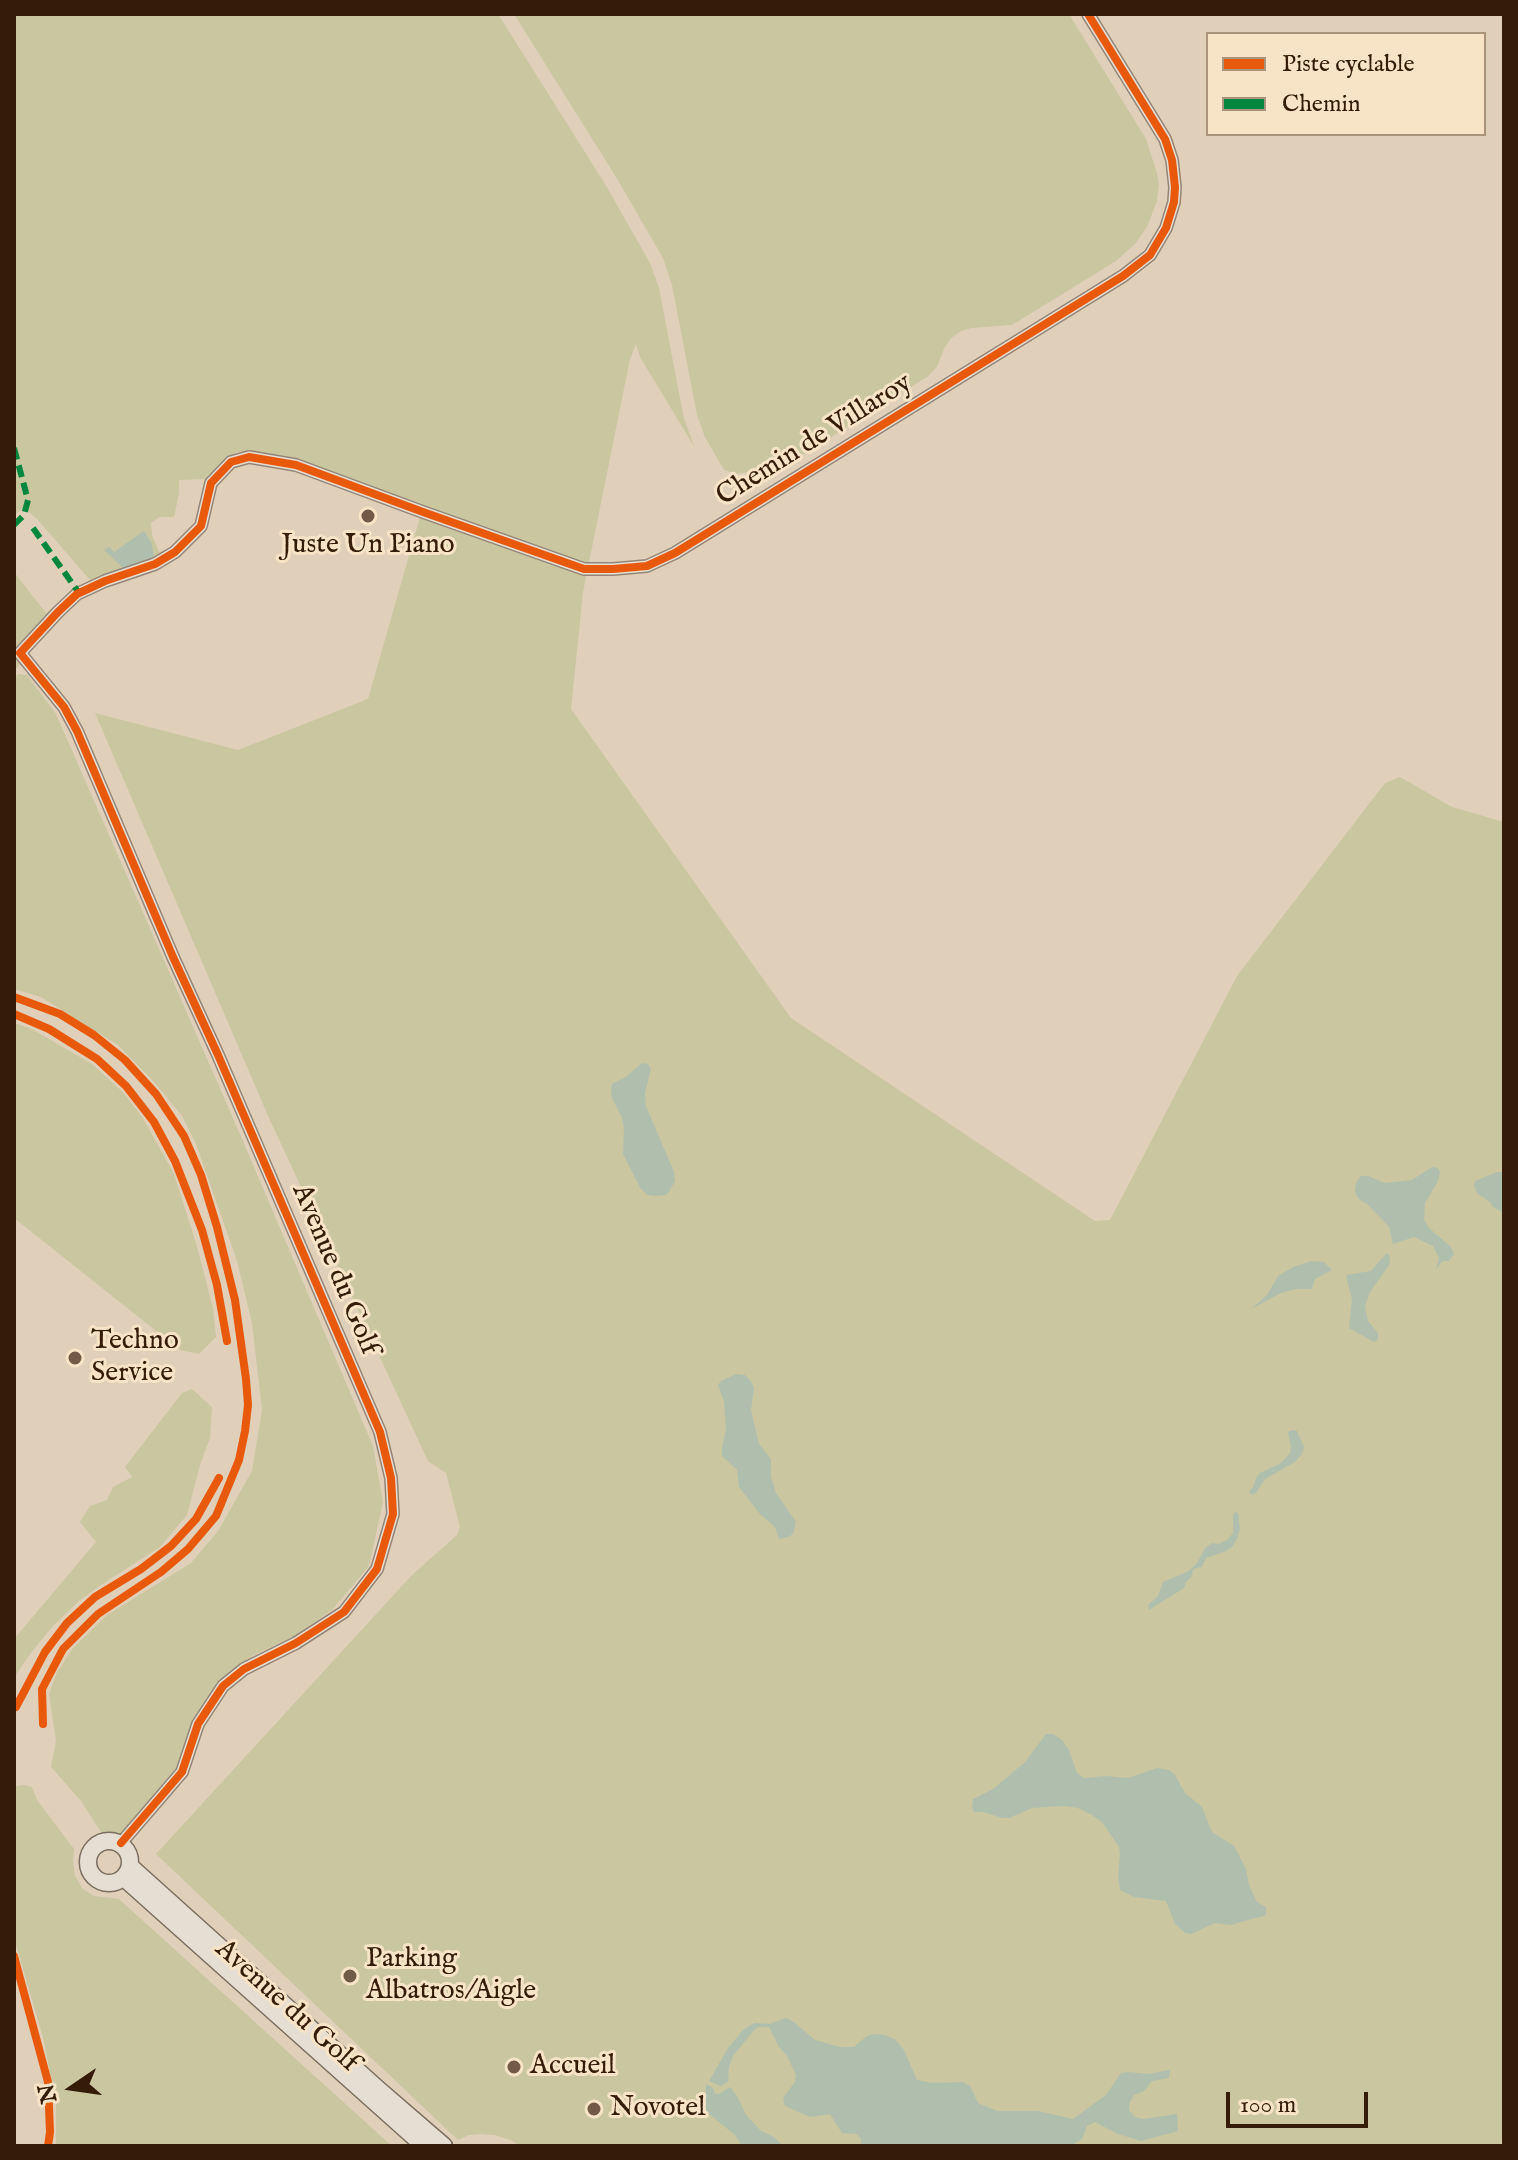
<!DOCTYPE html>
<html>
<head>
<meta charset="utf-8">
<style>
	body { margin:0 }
	#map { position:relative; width:1518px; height:2160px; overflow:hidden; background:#e1d0b9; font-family:"IM FELL English",serif }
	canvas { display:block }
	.frame { position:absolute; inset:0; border:16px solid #351c09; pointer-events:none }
	.legend { position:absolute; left:1206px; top:32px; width:280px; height:104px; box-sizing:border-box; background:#f7e3c6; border:2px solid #a9937a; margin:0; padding:10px 14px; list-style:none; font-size:24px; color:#351c09 }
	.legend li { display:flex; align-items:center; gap:16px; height:40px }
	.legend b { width:40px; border:2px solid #a9937a }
	.north { position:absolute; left:32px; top:2048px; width:80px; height:80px; -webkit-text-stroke:6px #f7e3c6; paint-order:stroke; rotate:257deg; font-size:22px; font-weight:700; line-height:32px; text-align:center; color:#351c09 }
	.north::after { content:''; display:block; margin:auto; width:28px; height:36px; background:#351c09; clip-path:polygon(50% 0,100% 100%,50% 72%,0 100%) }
	.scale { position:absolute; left:1226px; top:2092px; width:142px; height:36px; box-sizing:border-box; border:4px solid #351c09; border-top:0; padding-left:10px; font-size:24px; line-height:28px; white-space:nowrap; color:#351c09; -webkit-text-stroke:6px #f7e3c6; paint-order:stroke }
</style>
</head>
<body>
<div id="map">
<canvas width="1518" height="2160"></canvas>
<div class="frame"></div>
<ul class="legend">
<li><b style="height:10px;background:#e8590c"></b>Piste cyclable</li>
<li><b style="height:10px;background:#00873e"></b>Chemin</li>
</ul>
<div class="north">N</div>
<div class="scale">100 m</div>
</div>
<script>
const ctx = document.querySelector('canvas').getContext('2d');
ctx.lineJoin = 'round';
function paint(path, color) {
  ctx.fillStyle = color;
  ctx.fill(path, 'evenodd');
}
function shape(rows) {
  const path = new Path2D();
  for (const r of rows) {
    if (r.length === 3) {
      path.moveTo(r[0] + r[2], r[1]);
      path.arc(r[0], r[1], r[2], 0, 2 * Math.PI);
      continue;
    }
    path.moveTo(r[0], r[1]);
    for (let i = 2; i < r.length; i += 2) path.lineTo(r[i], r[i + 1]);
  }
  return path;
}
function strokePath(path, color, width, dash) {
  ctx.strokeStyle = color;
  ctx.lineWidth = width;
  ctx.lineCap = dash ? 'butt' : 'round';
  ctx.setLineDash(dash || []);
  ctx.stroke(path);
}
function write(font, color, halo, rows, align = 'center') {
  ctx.font = font + ' "IM FELL English",serif';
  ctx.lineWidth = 6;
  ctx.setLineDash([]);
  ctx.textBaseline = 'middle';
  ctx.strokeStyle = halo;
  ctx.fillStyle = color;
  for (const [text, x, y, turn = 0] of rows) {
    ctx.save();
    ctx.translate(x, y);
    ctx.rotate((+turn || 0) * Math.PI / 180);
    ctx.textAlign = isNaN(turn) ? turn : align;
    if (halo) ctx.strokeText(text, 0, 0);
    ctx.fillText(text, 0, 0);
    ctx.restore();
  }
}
const green = shape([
	[14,14,498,14,605,184,650,263,659,288,684,419,695,448,640,357,636,344,630,359,583,592,571,709,791,1018,1095,1221,1110,1220,1237,976,1385,783,1400,777,1452,807,1504,822,1504,2131,1500,2146,520,2146,513,2141,495,2135,480,2134,469,2135,458,2140,156,1854,412,1575,457,1535,460,1527,446,1473,428,1461,269,1118,95,713,238,750,368,699,420,517,421,506,292,459,268,453,236,452,222,463,214,474,204,510,192,531,173,550,151,561,89,585,18,651,21,664,14,670,14,572,46,613,90,580,37,519,24,508,14,515],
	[207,479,203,507,191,530,175,546,159,552,152,535,151,523,159,517,174,517,179,493,179,480],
	[514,14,1069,14,1146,139,1157,173,1159,185,1157,201,1147,227,1135,244,1116,261,1012,325,971,328,961,331,951,338,944,349,937,367,927,377,793,461,773,469,736,474,724,470,721,465,705,437,697,415,672,285,663,258,616,177],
	[18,674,27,675,56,714,233,1118,373,1446,383,1502,369,1566,333,1609,296,1635,254,1655,223,1679,201,1713,180,1756,181,1757,171,1780,123,1835,101,1832,81,1801,51,1767,56,1741,49,1694,57,1672,73,1648,107,1615,191,1563,218,1531,252,1471,262,1410,252,1323,237,1261,196,1144,182,1116,154,1082,118,1045,41,997,14,989,14,679],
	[14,1023,30,1028,92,1064,123,1092,143,1118,174,1174,196,1243,213,1308,216,1337,199,1354,180,1350,14,1218],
	[192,1389,212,1407,210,1438,200,1465,187,1515,160,1547,101,1585,79,1601,53,1626,30,1654,14,1678,14,1639,96,1542,80,1522,90,1506,107,1500,113,1487,132,1477,125,1467,182,1393],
	[24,1785,32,1787,37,1800,74,1849,73,1861,75,1876,83,1889,94,1896,119,1899,392,2146,56,2146,56,2105,44,2041,14,1938,14,1789,16,1786]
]);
const water = shape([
	[144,531,152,544,154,558,124,569,104,550,109,547,114,552],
	[642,1063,648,1064,651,1069,645,1093,646,1106,674,1172,675,1181,669,1192,665,1195,657,1196,648,1195,641,1189,623,1154,624,1129,622,1118,612,1098,611,1087,613,1083,626,1077],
	[1432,1167,1438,1168,1440,1172,1438,1181,1425,1203,1424,1220,1429,1228,1451,1247,1454,1254,1449,1261,1442,1261,1436,1270,1439,1258,1433,1246,1414,1237,1393,1244,1389,1227,1367,1204,1360,1200,1356,1195,1355,1189,1357,1181,1361,1176,1368,1176,1385,1183,1412,1180],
	[1497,1172,1504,1172,1504,1213,1493,1207,1490,1202,1477,1193,1474,1185,1475,1181],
	[1386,1254,1388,1254,1390,1257,1389,1265,1370,1292,1365,1306,1368,1321,1378,1333,1378,1339,1374,1342,1349,1328,1352,1300,1346,1275,1371,1271],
	[1312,1261,1324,1262,1332,1270,1315,1279,1312,1289,1296,1289,1281,1293,1251,1309,1267,1295,1278,1276,1293,1267],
	[736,1374,745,1375,751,1381,754,1388,751,1410,759,1444,771,1459,771,1477,776,1493,796,1522,793,1534,788,1537,779,1539,775,1527,760,1514,739,1487,737,1470,722,1456,722,1448,726,1429,724,1401,718,1385,721,1381],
	[1292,1430,1297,1431,1304,1447,1302,1454,1295,1462,1265,1479,1256,1493,1252,1495,1249,1492,1253,1487,1256,1478,1260,1473,1281,1463,1290,1453,1291,1447,1288,1432],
	[1235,1512,1238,1513,1240,1529,1237,1539,1232,1547,1224,1552,1206,1558,1202,1567,1193,1569,1192,1576,1186,1582,1184,1588,1149,1610,1148,1605,1158,1596,1163,1582,1189,1571,1197,1563,1205,1548,1212,1543,1219,1544,1227,1540,1233,1533,1233,1516],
	[1046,1734,1053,1734,1062,1740,1069,1750,1077,1773,1084,1778,1106,1776,1128,1778,1157,1768,1169,1770,1175,1775,1185,1793,1202,1807,1212,1832,1234,1846,1246,1869,1249,1885,1257,1902,1266,1907,1266,1915,1231,1925,1215,1923,1191,1934,1185,1933,1175,1924,1166,1901,1134,1897,1120,1890,1118,1876,1120,1855,1119,1847,1102,1822,1092,1815,1078,1808,1064,1806,1032,1808,1009,1818,1002,1818,983,1812,974,1812,972,1808,973,1799,993,1789,1025,1762],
	[786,2018,794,2022,815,2040,840,2047,854,2047,867,2036,873,2034,884,2035,895,2039,904,2050,917,2080,932,2083,963,2082,970,2086,978,2103,997,2111,1038,2111,1073,2119,1106,2095,1121,2073,1129,2072,1148,2074,1170,2070,1169,2078,1152,2081,1144,2091,1134,2095,1130,2102,1129,2110,1135,2117,1143,2119,1177,2114,1178,2131,1141,2141,1118,2134,1095,2122,1087,2126,1082,2139,1072,2145,861,2146,861,2138,856,2134,842,2133,830,2114,810,2117,785,2106,783,2098,795,2082,796,2075,787,2056,779,2047,769,2027,758,2027,754,2030,733,2056,729,2067,728,2082,721,2086,709,2081,728,2048,744,2029,755,2023,770,2024],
	[706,2084,713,2088,715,2094,719,2094,730,2087,737,2096,746,2115,761,2131,774,2137,783,2146,744,2146,740,2143,735,2135,708,2113,705,2107]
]);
const street = shape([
	[121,1843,182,1772,198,1724,223,1686,244,1669,296,1643,344,1612,377,1569,393,1514,391,1478,380,1432,218,1055,173,957,77,731,64,707,20,653,58,612,77,594,105,581,155,564,175,552,201,526,211,483,231,462,249,457,296,465,423,512,584,569,613,569,647,566,675,553,1123,276,1150,255,1166,228,1174,202,1175,187,1172,160,1165,139,1088,14]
]);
const secondary = shape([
	[109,1862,21],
	[131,1867,378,2089,444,2146],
	[124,1878,424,2146]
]);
const quiet = shape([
	[14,448,28,500,24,515,14,525],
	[33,528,79,593]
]);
const cycleway = shape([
	[14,997,60,1014,94,1035,125,1060,156,1094,184,1136,201,1175,217,1227,235,1300,246,1379,248,1405,245,1431,239,1460,216,1516,188,1549,161,1572,98,1614,63,1649,42,1689,43,1724],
	[14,1014,49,1029,97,1059,126,1086,154,1122,175,1161,202,1230,217,1285,227,1341],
	[16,1707,45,1652,67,1623,95,1597,141,1569,171,1546,196,1519,219,1478],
	[121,1843,182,1772,198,1724,223,1686,244,1669,296,1643,344,1612,377,1569,393,1514,391,1478,380,1432,218,1055,173,957,77,731,64,707,20,653,58,612,77,594,105,581,155,564,175,552,201,526,211,483,231,462,249,457,296,465,423,512,584,569,613,569,647,566,675,553,1123,276,1150,255,1166,228,1174,202,1175,187,1172,160,1165,139,1088,14],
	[14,1956,48,2082,50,2132,48,2146]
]);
const markers = [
	[368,516,8,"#715b47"],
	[75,1358,8,"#715b47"],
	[350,1976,8,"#715b47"],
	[514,2067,8,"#715b47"],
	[594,2109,8,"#715b47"]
];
const streetNames = [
	["Chemin de Villaroy",815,441,-32],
	["Avenue du Golf",334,1270,67],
	["Avenue du Golf",286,2007,42]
];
const poiNames = [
	["Juste Un Piano",368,546,"center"],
	["Techno",91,1342],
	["Service",91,1374],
	["Parking",366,1960],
	["Albatros/Aigle",366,1992],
	["Accueil",530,2067],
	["Novotel",610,2109]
];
paint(green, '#c9c6a0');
paint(water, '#b0bfad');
strokePath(street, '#938678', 14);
strokePath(secondary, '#7b6e60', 19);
strokePath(street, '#e6ded2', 11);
strokePath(secondary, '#e6ded2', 16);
strokePath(quiet, '#00873e', 6, [12, 6]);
strokePath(cycleway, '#e8590c', 8);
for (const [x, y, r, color] of markers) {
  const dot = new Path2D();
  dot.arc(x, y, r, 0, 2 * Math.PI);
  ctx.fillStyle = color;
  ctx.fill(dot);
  strokePath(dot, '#f7e3c6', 3);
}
write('28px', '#351c09', '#f7e3c6', streetNames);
write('28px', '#351c09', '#f7e3c6', poiNames, 'left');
</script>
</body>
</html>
